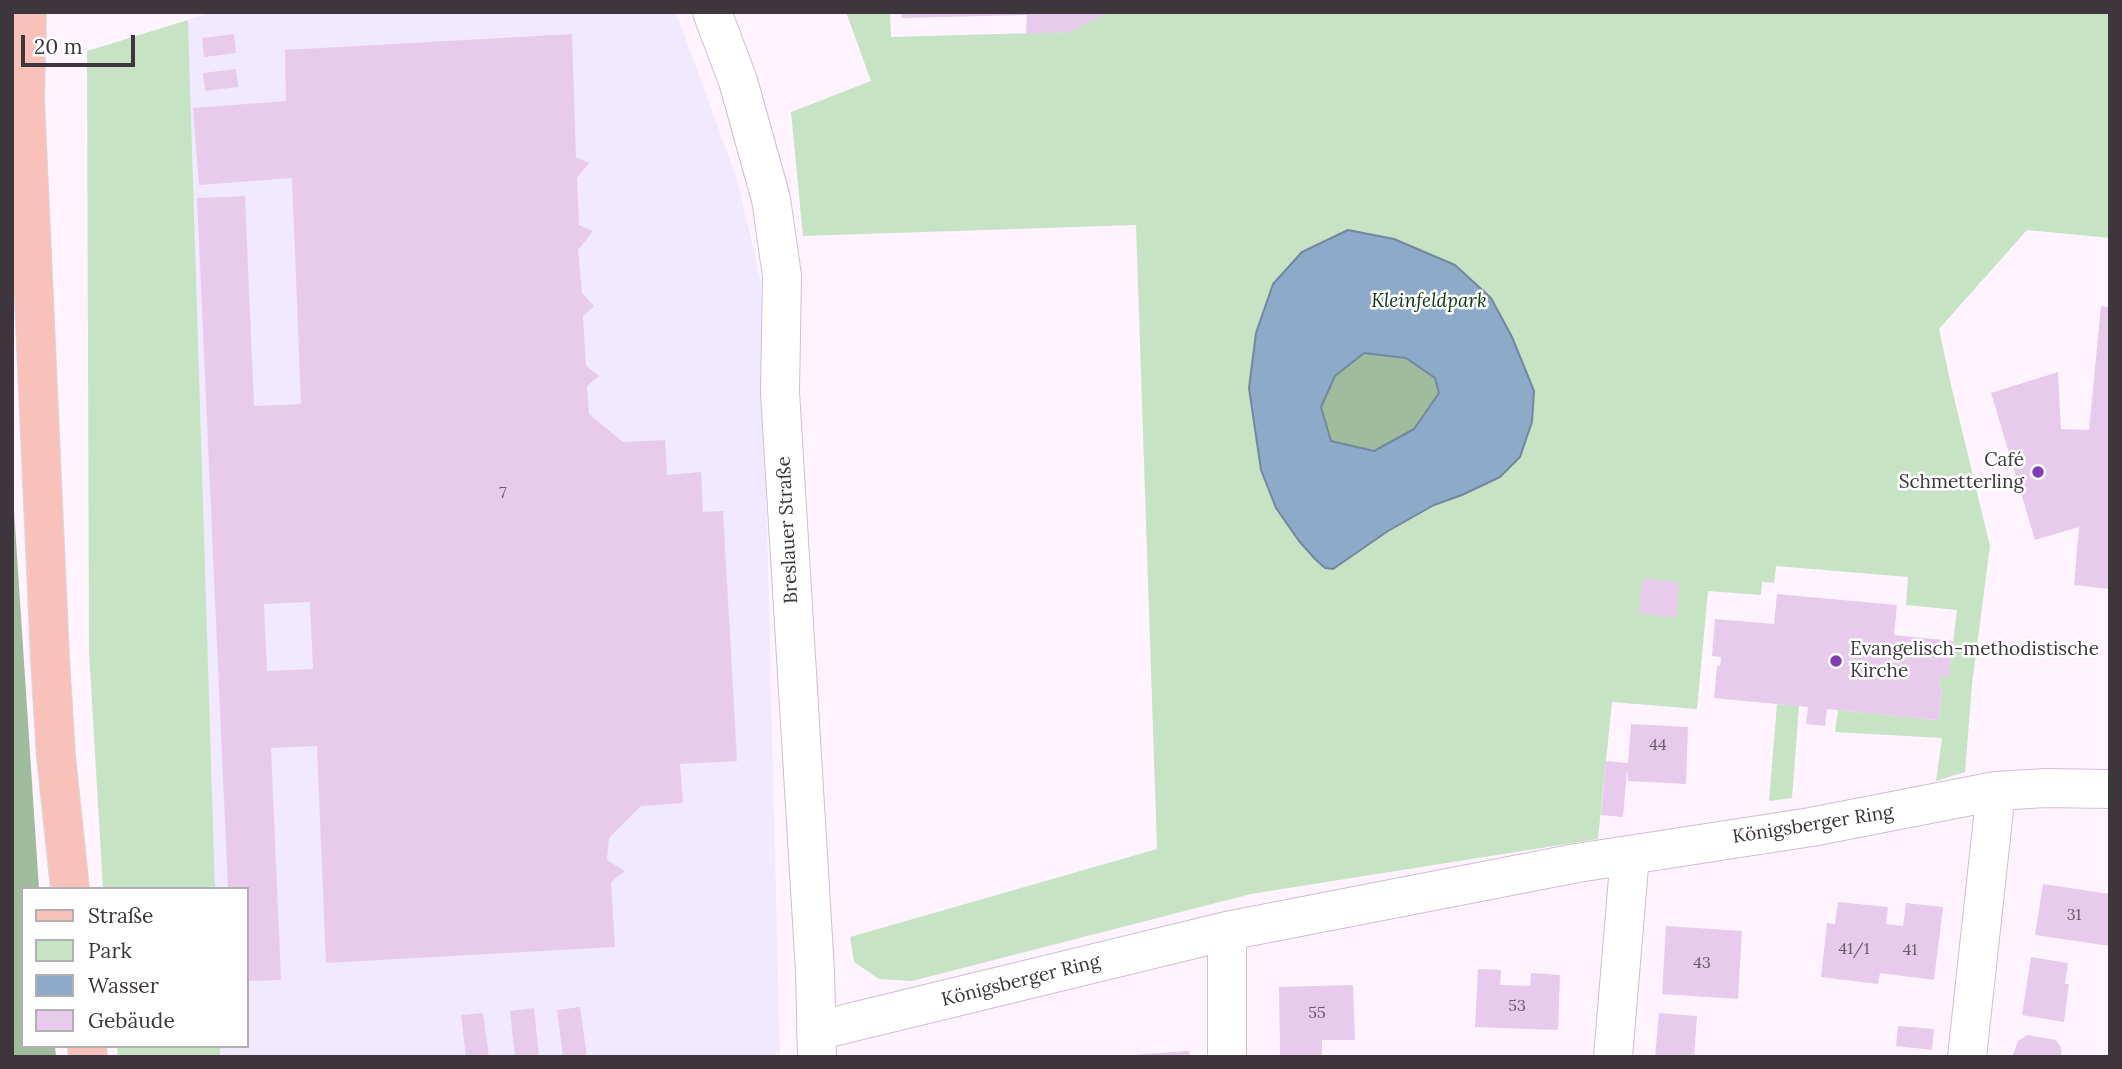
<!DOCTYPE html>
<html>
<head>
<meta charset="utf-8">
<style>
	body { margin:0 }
	#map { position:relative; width:2122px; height:1069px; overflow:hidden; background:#fff3ff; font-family:Lora,serif }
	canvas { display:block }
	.frame { position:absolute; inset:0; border:14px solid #3d363d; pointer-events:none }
	.legend { position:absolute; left:21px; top:887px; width:228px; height:161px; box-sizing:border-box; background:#fff; border:2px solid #b1afb1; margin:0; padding:9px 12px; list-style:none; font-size:21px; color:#3d363d }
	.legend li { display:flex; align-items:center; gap:14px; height:35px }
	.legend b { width:35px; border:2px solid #b1afb1 }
	.scale { position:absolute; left:21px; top:35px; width:114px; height:32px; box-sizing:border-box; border:4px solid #3d363d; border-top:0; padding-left:9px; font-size:21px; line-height:24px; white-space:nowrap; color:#3d363d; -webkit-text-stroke:5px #fff; paint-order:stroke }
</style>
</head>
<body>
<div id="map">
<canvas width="2122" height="1069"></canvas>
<div class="frame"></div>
<ul class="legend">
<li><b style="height:9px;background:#f8c2bb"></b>Straße</li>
<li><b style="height:19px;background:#c6e4c4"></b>Park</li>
<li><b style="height:19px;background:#8daac8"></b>Wasser</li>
<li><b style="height:19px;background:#e8cbec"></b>Gebäude</li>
</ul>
<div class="scale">20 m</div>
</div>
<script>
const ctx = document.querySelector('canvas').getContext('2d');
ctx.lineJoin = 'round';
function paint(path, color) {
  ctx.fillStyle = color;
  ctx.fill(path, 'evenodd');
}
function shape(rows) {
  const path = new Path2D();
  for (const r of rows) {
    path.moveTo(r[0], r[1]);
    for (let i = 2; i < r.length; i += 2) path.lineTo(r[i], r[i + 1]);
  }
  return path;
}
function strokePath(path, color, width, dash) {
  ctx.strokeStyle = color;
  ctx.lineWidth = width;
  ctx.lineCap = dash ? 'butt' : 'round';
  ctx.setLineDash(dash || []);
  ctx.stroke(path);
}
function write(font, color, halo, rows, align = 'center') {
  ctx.font = font + ' Lora,serif';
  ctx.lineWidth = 5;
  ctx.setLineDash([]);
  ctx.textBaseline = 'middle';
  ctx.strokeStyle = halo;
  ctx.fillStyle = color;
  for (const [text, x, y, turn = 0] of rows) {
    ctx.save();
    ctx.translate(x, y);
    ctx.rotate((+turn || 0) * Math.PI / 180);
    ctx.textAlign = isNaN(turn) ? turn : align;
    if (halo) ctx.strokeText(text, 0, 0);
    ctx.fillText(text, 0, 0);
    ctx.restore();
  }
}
const industrial = shape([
	[211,12,676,12,737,179,761,282,780,1057,220,1057,220,1046,247,1046,247,889,215,889,188,20]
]);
const green = shape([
	[846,12,890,12,891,37,1069,32,1110,12,2110,12,2110,238,2027,230,1939,329,1951,385,1990,546,1972,684,1965,772,1936,781,1942,738,1835,732,1838,710,1939,720,1942,687,1939,687,1941,676,1949,676,1957,610,1906,605,1908,577,1776,566,1774,583,1762,582,1761,595,1708,591,1697,709,1612,702,1598,839,1251,894,912,981,879,979,854,962,850,937,1157,849,1136,225,803,236,791,112,871,81],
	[188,20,215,889,103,889,89,652,87,51],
	[1777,704,1799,706,1792,798,1769,801],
	[117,1046,220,1046,220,1057,118,1057]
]);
const forest = shape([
	[1364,353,1406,358,1435,378,1439,394,1414,429,1374,451,1331,441,1321,407,1335,376],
	[12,480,39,889,23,889,23,1046,55,1046,56,1057,12,1057]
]);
const water = shape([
	[1348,230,1394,239,1455,265,1491,298,1512,337,1534,391,1532,422,1520,457,1500,477,1462,495,1434,505,1388,531,1333,569,1325,568,1315,559,1299,541,1276,508,1261,470,1249,388,1256,333,1273,284,1302,252,1348,230],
	[1364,353,1406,358,1435,378,1439,393,1414,429,1374,451,1331,441,1321,407,1335,376,1364,353]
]);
const building = shape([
	[901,12,1110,12,1069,32,1026,34,1027,15,902,18],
	[234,34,236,53,204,57,202,38],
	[572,34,576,157,589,163,577,178,579,225,593,231,578,250,582,293,594,306,583,316,586,366,599,376,587,386,589,414,623,442,665,440,667,475,701,472,703,512,723,511,737,761,680,764,683,803,641,806,609,838,607,860,625,871,611,882,615,947,326,963,317,746,271,748,281,980,247,981,247,889,228,889,197,198,245,196,254,406,301,404,292,178,199,185,193,108,286,101,285,50],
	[310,602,313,669,267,671,264,604],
	[236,69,238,87,205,91,203,73],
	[2101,306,2110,307,2110,589,2074,585,2079,527,2035,540,1991,393,2058,372,2061,429,2089,430],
	[1642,579,1679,582,1677,617,1639,614],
	[1777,594,1897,605,1894,635,1953,641,1949,677,1941,676,1939,687,1942,687,1939,720,1827,709,1825,726,1806,724,1808,707,1714,698,1717,666,1720,666,1721,657,1712,656,1715,619,1774,624],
	[1631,724,1688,727,1686,784,1628,781,1627,769,1623,817,1601,815,1606,761,1628,763],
	[2043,884,2110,894,2110,946,2035,935],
	[1838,902,1888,907,1886,924,1903,926,1906,903,1943,907,1934,980,1880,973,1878,984,1821,977,1827,923,1835,924],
	[1666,926,1742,931,1738,999,1662,994],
	[2031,957,2068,963,2065,984,2069,984,2064,1022,2022,1015],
	[1478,969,1501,970,1500,985,1530,986,1531,973,1560,975,1558,1030,1475,1027],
	[1353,985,1355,1040,1322,1040,1322,1057,1280,1057,1279,987],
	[580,1007,587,1057,563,1057,557,1010],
	[534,1008,539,1057,515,1057,510,1011],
	[483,1013,489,1057,466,1057,461,1015],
	[1659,1013,1697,1016,1694,1057,1655,1057],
	[1898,1026,1934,1029,1932,1050,1896,1046],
	[2027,1035,2056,1040,2061,1047,2062,1057,2015,1057,2013,1055,2018,1041],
	[1189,1051,1190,1057,1130,1057,1130,1055]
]);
const minor = shape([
	[712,12,738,81,771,199,782,276,780,392,815,971,817,1056],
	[1227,931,1227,1057],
	[816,1031,1227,931,1577,863,1811,827,1996,791,2046,788,2110,789],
	[1613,1057,1630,855],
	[1967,1057,1996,791]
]);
const primary = shape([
	[27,12,25,99,50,659,56,756,70,889],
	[87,1046,88,1057]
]);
const markers = [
	[2038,472,7,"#7e3fb4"],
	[1836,661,7,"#7e3fb4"]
];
const numberNames = [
	["7",503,493],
	["44",1658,745],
	["31",2074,915],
	["41/1",1854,949],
	["41",1910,950],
	["43",1702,963],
	["53",1517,1006],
	["55",1317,1013]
];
const parkNames = [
	["Kleinfeldpark",1429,302]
];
const poiNames = [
	["Café",2024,461],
	["Schmetterling",2024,483],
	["Evangelisch-methodistische",1850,650,"left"],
	["Kirche",1850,672,"left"]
];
const streetNames = [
	["Breslauer Straße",788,530,-93],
	["Königsberger Ring",1813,825,-9],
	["Königsberger Ring",1021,981,-14]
];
paint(industrial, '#f1e9ff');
paint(green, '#c6e4c4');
paint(forest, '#9fbc9d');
paint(water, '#8daac8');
strokePath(water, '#75879e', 2);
paint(building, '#e8cbec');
strokePath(minor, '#d0bed0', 40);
strokePath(primary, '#d8d7d8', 40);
strokePath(minor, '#fff', 38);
strokePath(primary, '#f8c2bb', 38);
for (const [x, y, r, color] of markers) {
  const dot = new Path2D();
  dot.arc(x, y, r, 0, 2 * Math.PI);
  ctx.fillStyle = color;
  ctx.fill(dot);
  strokePath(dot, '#fff', 2.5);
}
write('16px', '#685b69', null, numberNames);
write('italic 19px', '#0b360b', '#fff', parkNames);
write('19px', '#3d363d', '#fff', poiNames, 'right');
write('19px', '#3d363d', '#fff', streetNames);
</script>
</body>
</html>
